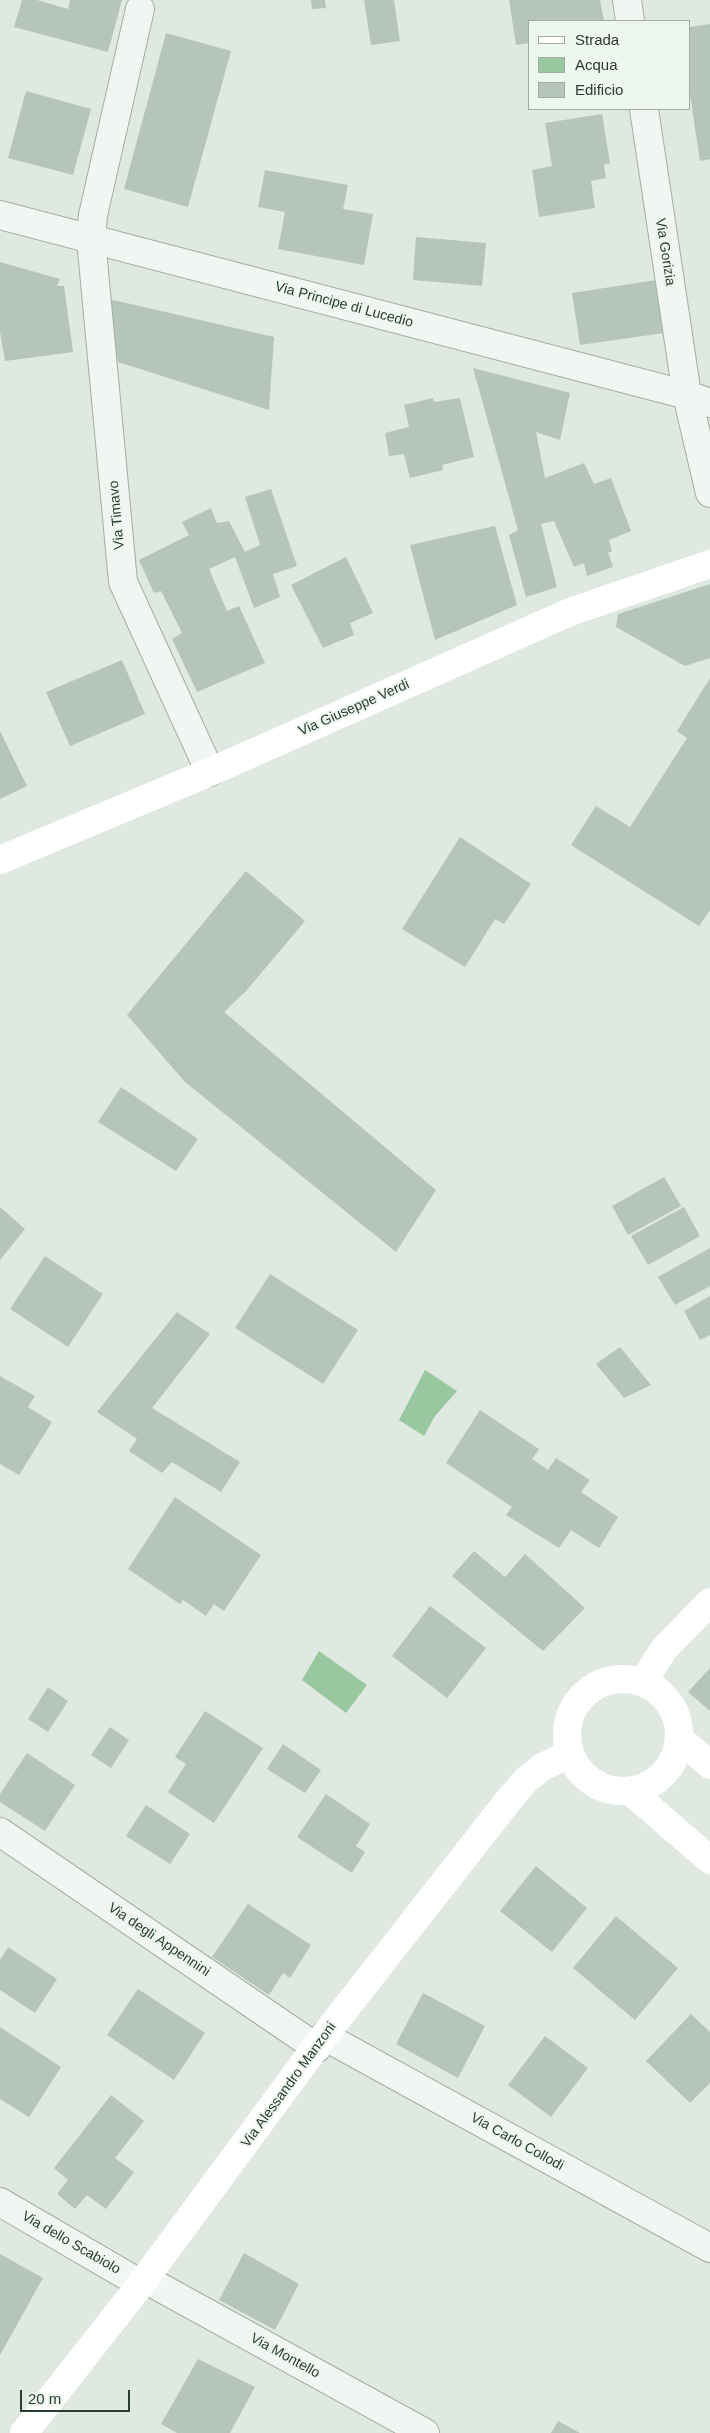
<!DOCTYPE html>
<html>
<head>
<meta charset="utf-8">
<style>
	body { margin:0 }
	#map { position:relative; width:710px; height:2433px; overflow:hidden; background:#dfe8e1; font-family:Helvetica,sans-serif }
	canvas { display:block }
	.legend { position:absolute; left:528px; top:20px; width:162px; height:90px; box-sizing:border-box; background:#eef6f0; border:1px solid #9fada2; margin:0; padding:6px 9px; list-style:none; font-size:15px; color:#283f2e }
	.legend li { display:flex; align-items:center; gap:10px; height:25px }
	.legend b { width:25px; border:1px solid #9fada2 }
	.scale { position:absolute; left:20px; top:2390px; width:110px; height:22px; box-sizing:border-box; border:2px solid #283f2e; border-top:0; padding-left:6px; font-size:15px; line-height:18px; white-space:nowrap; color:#283f2e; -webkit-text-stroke:4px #eef6f0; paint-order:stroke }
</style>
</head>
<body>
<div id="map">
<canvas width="710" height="2433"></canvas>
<ul class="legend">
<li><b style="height:6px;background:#fff"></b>Strada</li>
<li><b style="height:14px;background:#99c8a0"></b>Acqua</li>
<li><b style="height:14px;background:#b6c5ba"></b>Edificio</li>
</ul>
<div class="scale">20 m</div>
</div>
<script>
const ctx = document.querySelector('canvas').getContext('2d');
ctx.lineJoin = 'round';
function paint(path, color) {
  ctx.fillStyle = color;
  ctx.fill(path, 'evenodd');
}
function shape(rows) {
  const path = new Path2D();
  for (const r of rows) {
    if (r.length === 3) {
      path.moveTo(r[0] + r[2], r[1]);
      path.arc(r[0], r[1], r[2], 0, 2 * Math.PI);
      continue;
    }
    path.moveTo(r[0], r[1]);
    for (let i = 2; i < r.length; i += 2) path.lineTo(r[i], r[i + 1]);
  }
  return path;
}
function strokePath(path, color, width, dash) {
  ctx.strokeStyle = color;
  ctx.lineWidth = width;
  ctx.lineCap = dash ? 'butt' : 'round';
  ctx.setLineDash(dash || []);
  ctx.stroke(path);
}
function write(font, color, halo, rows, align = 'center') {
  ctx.font = font + ' Helvetica,sans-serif';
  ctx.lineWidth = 4;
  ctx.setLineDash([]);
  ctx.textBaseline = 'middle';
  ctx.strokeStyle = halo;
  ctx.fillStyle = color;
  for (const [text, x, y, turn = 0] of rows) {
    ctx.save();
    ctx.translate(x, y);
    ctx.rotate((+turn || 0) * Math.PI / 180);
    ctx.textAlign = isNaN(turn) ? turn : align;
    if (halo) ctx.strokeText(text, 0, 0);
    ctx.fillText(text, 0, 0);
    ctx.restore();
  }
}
const water = shape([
	[425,1370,457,1391,435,1416,424,1436,399,1420],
	[319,1651,367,1685,346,1713,302,1680]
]);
const building = shape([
	[22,0,37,0,68,9,70,0,122,0,108,52,14,27],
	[311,0,325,0,326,8,312,9],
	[364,0,394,0,400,41,371,45],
	[509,0,600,0,604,21,529,21,529,43,516,45],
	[710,24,710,159,700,161,689,88,689,27],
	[166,33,231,51,188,207,124,189],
	[26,91,91,109,73,175,8,158],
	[602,114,610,163,604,165,606,178,591,181,595,208,539,217,532,170,552,166,545,123],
	[265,170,348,185,343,209,373,214,364,265,278,249,285,212,258,207],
	[416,237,486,243,482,286,413,280],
	[0,262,60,279,57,286,64,286,73,352,5,361,0,332],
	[656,280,664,333,580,345,572,293],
	[109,299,274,337,269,410,118,362],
	[473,368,570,393,560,440,536,432,545,478,584,463,594,484,611,478,631,531,609,540,612,552,608,552,613,567,587,576,584,563,574,567,554,521,541,524,557,587,526,597,509,535,518,530],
	[433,398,434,402,460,398,474,457,442,465,443,470,410,478,404,454,389,456,385,433,409,427,404,405],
	[271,489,297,566,273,574,280,597,254,608,235,557,209,569,227,611,239,606,265,663,197,692,172,639,182,633,161,591,154,593,139,560,189,535,182,522,211,508,217,523,229,521,245,552,260,545,245,497],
	[495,526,517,605,435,640,410,545],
	[346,557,373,613,350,623,354,635,323,648,291,585],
	[710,584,710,658,685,666,616,627,618,614],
	[122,660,145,714,70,746,46,692],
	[710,678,710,910,699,926,571,845,596,806,630,827,687,738,677,731],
	[0,731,27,786,0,799],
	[460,837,531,884,504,924,495,919,465,967,402,929],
	[246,871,305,921,246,991,224,1012,436,1190,396,1252,185,1082,127,1015],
	[121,1087,198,1139,176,1171,98,1122],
	[664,1177,681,1206,628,1235,612,1206],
	[0,1207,25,1229,0,1260],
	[684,1207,700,1236,648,1265,631,1236],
	[710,1248,710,1286,675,1305,658,1277],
	[45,1256,103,1294,68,1347,10,1309],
	[270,1274,358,1330,323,1384,235,1328],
	[710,1296,710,1335,700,1340,684,1311],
	[177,1312,210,1334,152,1408,240,1462,221,1492,172,1462,162,1473,129,1451,137,1439,97,1412],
	[620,1347,651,1385,624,1398,596,1364],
	[0,1376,35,1396,28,1407,52,1422,19,1475,0,1464],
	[480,1410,539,1449,532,1459,548,1470,556,1458,590,1480,581,1492,618,1517,599,1548,571,1530,559,1548,506,1515,512,1507,446,1463],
	[175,1497,261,1555,224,1611,214,1604,206,1616,183,1600,180,1604,128,1569],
	[474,1551,505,1577,525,1554,585,1608,543,1651,452,1576],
	[430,1606,486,1648,447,1698,392,1656],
	[710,1668,710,1711,688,1692],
	[48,1687,68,1701,48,1732,28,1719],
	[205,1711,263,1748,214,1823,168,1792,186,1764,175,1757],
	[110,1727,129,1740,111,1768,91,1755],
	[283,1744,321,1770,305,1793,267,1769],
	[27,1753,75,1785,45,1831,0,1802,0,1794],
	[326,1794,370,1824,356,1846,365,1852,352,1873,297,1837],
	[146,1805,190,1834,170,1864,126,1836],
	[536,1866,587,1908,552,1952,500,1911],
	[248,1904,311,1945,290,1978,283,1973,269,1995,212,1957],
	[616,1916,678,1968,635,2020,573,1968],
	[8,1947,57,1979,35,2013,0,1990,0,1960],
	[138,1989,205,2033,174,2080,107,2035],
	[423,1993,485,2026,458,2078,396,2044],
	[691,2014,710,2032,710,2083,690,2103,646,2061],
	[0,2027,61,2067,29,2117,0,2099],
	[545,2036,588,2068,551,2117,508,2085],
	[111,2095,144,2121,115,2158,134,2172,106,2209,87,2195,75,2209,57,2194,68,2180,54,2168],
	[244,2253,299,2284,275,2330,219,2300],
	[0,2254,43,2278,0,2355],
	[198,2359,255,2387,230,2433,177,2433,161,2424],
	[558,2421,580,2433,551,2433]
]);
const street = shape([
	[627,0,630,21],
	[140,9,93,215,91,239,123,582,210,772],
	[0,215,687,395,644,109],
	[710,403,687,395,710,493],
	[0,1832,317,2048],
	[324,2036,710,2248],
	[0,2202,141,2284],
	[145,2279,425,2433]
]);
const secondary = shape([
	[0,860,210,772,570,612,710,564],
	[623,1735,56],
	[643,1682,664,1649,710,1602],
	[680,1739,710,1765],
	[630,1791,710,1860],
	[24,2433,141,2284,324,2036,508,1801,526,1780,542,1767,570,1754]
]);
const streetNames = [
	["Via Gorizia",665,252,81],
	["Via Principe di Lucedio",344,305,15],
	["Via Timavo",117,515,-95],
	["Via Giuseppe Verdi",354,708,-24],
	["Via degli Appennini",159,1940,34],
	["Via Alessandro Manzoni",289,2085,-54],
	["Via Carlo Collodi",517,2142,29],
	["Via dello Scabiolo",71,2243,30],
	["Via Montello",285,2356,29]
];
paint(water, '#99c8a0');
paint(building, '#b6c5ba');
strokePath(street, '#a1afa4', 30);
strokePath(street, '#f1f6f3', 28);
strokePath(secondary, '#fff', 28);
write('14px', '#283f2e', '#eef6f0', streetNames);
</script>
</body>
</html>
